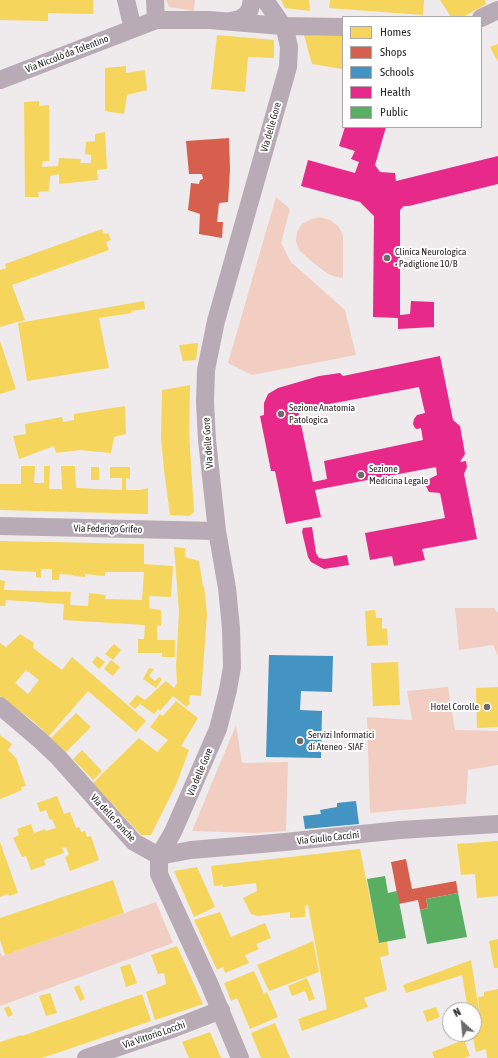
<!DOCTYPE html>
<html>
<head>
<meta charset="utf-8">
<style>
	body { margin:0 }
	#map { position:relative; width:498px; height:1058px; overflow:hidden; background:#efeaec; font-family:"Asap Condensed",sans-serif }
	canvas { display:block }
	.legend { position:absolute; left:342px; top:16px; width:140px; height:112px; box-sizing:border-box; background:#fff; border:1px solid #aaa9a9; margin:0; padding:5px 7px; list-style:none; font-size:12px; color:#2a2728 }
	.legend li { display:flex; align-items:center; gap:8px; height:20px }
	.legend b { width:20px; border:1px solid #aaa9a9 }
	.north { position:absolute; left:442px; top:1002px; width:40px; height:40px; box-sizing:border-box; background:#fff; border:1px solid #aaa9a9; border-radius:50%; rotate:333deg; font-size:11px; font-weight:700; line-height:16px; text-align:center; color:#2a2728 }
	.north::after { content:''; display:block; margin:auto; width:14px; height:18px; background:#6f6b6d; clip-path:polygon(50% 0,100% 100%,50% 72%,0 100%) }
</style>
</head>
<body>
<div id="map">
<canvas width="498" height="1058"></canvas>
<ul class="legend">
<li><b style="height:11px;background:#f6d55c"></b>Homes</li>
<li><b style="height:11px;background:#d6604d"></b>Shops</li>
<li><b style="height:11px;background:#4393c3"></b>Schools</li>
<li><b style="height:11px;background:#e7298a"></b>Health</li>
<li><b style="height:11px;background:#5aae61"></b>Public</li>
</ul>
<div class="north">N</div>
</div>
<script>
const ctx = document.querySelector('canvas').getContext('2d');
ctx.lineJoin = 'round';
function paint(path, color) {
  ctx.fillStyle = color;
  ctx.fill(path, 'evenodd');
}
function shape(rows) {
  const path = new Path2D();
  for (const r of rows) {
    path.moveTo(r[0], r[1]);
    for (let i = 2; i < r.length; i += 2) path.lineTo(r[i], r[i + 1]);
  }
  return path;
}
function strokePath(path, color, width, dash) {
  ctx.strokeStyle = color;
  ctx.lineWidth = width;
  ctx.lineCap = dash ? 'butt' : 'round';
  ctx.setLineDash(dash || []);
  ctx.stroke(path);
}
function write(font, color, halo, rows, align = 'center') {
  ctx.font = font + ' "Asap Condensed",sans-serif';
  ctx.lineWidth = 4;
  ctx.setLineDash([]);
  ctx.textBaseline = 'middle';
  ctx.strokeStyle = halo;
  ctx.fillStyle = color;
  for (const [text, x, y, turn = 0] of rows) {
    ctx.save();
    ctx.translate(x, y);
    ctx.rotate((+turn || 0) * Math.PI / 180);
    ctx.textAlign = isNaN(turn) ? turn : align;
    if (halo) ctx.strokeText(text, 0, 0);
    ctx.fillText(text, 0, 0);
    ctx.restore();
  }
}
const green = shape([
	[166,0,195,0,194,11,169,7],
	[276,197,290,209,281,243,291,262,345,310,356,355,252,375,228,363],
	[320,217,330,220,338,226,343,235,343,278,336,277,328,274,310,260,299,250,296,241,297,232,302,224,312,219],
	[455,608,494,608,498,613,498,656,493,645,459,650],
	[448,687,455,730,498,731,498,765,468,770,466,804,370,813,367,717,412,720,407,691],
	[236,725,242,763,288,762,286,831,255,833,192,831],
	[156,902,173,943,0,1006,0,952,2,956]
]);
const homes = shape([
	[0,0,93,0,93,14,48,13,48,21,0,20],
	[281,0,309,0,310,11,285,8],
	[330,0,424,0,423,15,329,8],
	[440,0,485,0,486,4,463,17,451,17],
	[217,35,274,40,274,58,248,57,245,92,211,89],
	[304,35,343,36,342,69,312,64],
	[498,44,498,62,490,47],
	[126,66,126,73,145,70,147,90,127,95,124,114,105,111,105,68],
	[39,101,39,106,49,105,49,161,43,161,42,167,58,166,59,158,81,159,80,163,91,163,91,155,85,154,86,142,95,141,95,134,105,132,107,169,97,170,98,180,59,184,59,174,50,176,49,191,38,192,39,197,25,197,24,102],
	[102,229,104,234,108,233,111,240,106,242,109,250,12,285,25,320,0,327,0,270,6,268,5,264],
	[144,301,145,309,131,311,131,313,99,318,109,368,27,381,18,323],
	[0,341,16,389,0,394],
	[198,343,196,360,183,361,179,345],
	[190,385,189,433,194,512,189,516,170,515,164,470,161,437,162,390],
	[125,406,126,434,114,437,111,453,79,450,56,453,54,446,19,459,13,436,26,434,25,424,62,417,63,422,74,420,74,414],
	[21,466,35,466,34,483,44,483,44,466,50,466,49,489,62,489,61,466,75,466,76,488,122,490,122,478,110,478,110,467,130,467,130,479,126,478,126,490,140,490,148,488,148,514,0,510,0,484,21,484],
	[91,467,99,467,99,480,91,480],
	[0,541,144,544,144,564,173,566,171,597,149,596,149,608,161,610,161,626,157,625,157,640,175,640,175,657,162,657,162,653,138,653,138,639,144,639,145,625,63,620,64,604,6,600,5,606,0,606,0,580,5,581,4,590,71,592,70,605,88,606,89,593,106,595,105,599,142,600,144,572,105,572,105,576,85,574,85,577,74,576,74,575,59,574,59,580,52,580,52,569,41,569,41,578,36,577,36,572,0,570],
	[174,547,185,548,185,557,199,561,203,586,204,586,207,614,201,696,190,695,189,701,190,703,187,707,173,696,160,711,158,709,154,714,140,704,135,709,129,704,137,695,145,700,166,681,174,688,177,683,176,667,179,612],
	[375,610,376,618,382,618,382,629,387,628,388,645,367,646,365,611],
	[20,634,34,643,33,648,62,670,72,657,146,721,136,732,88,691,49,736,33,721,0,696,0,643,6,647],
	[26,670,39,680,28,694,15,683],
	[114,644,121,650,113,660,105,654],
	[97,656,105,662,99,669,92,662],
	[111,660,120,667,113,676,104,669],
	[398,662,400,705,373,706,371,663],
	[149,668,154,669,149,676,155,681,159,677,162,679,156,688,143,679],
	[498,687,498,727,477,728,476,688],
	[176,701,198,718,181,746,189,750,176,785,151,835,141,835,93,783,139,738,157,752,168,740,150,727,160,714,163,716],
	[76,713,91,727,66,752,51,738],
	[0,735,12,744,8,750,16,758,26,786,21,787,22,790,0,799],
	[82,750,102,771,93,780,73,759],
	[57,796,64,814,70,812,76,828,79,827,81,832,85,831,87,837,91,836,99,860,70,871,65,857,69,855,66,847,62,848,64,853,44,860,46,865,31,870,26,856,22,857,13,838,19,835,17,829,31,824,34,833,45,829,46,831,56,828,52,819,50,820,46,810,40,812,37,803],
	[498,841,498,896,477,898,475,874,461,875,457,844],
	[0,842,18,893,9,896,8,894,0,897],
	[360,849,379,943,387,941,389,955,380,957,387,990,364,998,368,1007,302,1031,298,1019,327,1009,308,905,305,906,305,917,290,918,290,912,258,916,251,914,243,898,257,891,256,883,223,887,223,885,214,886,211,866],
	[197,867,215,907,194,917,174,871],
	[113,880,124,913,5,955,0,940,0,918],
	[220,912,231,937,265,923,271,938,256,944,259,949,245,955,249,963,225,973,223,967,217,970,194,920],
	[498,939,498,968,494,968,489,941],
	[313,941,319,972,269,991,257,965],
	[177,946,203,1004,155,1020,146,992,166,984,164,973,158,974,151,955],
	[471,960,480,1016,478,997,484,996,484,992,498,989,498,1058,487,1058,486,1049,476,1052,472,1034,474,1034,474,1010,468,1010,462,975,406,993,403,985],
	[130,964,137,983,126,987,120,967],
	[254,971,264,994,267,992,278,1017,250,1029,237,998,231,1001,224,983],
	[307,978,315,999,309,1001,305,991,292,996,288,986],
	[79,985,85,999,80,1001,74,987],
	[50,993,57,1013,46,1016,39,996],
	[142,994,151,1021,42,1058,0,1058,0,1042,21,1035,22,1036],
	[9,1006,13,1015,8,1017,4,1008],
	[436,1007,440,1017,427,1022,423,1011],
	[275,1023,290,1058,261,1058,251,1033],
	[210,1032,221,1058,189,1058,182,1042],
	[464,1040,470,1056,464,1058,434,1058,432,1052]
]);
const shops = shape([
	[229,138,230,170,228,202,219,203,217,222,223,222,222,238,199,234,200,214,188,210,191,183,199,184,200,180,203,179,202,174,189,174,186,141],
	[406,859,412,889,456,881,458,893,426,899,428,908,420,910,418,900,399,904,391,862]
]);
const schools = shape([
	[269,655,333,656,332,692,301,691,300,710,322,711,321,758,266,757],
	[356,801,359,824,305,829,303,816,321,814,320,810,337,807,337,803]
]);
const health = shape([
	[345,127,386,127,375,165,380,172,395,173,396,181,498,156,498,184,409,206,404,206,400,210,400,315,410,314,411,301,434,302,434,327,398,329,398,318,373,317,374,216,360,202,301,186,308,160,355,173,359,162,351,159,355,151,339,146],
	[440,356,453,420,460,426,465,454,460,462,466,461,467,467,464,474,477,539,422,549,425,560,394,566,392,556,370,560,365,533,445,518,440,493,429,492,425,484,427,480,437,475,436,467,315,490,321,517,286,524,275,471,271,471,260,416,264,415,264,403,268,394,278,388,319,376,340,373,343,376],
	[419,387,425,413,417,415,414,419,413,424,415,428,417,429,421,428,423,440,324,461,327,479,313,482,298,410],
	[312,527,316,553,319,558,325,559,347,555,349,565,324,569,311,562,308,557,302,532,303,528]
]);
const public = shape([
	[385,876,388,893,397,891,406,938,379,943,367,879],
	[458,893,467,937,427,944,420,910,428,908,426,899]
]);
const street = shape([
	[126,0,133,29],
	[155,0,156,20],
	[481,18,498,10],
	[230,21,240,19,247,14,250,9,252,0],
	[0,80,156,20,209,20,282,26,343,27],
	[0,526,217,531],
	[0,706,40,740,58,757,134,842,159,856],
	[159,856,191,850,285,842,400,830,498,824],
	[86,1058,169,1030,221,1010],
	[240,1058,209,983,159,874,159,856,173,832,218,729,228,690,232,667,231,628,227,588,217,531,207,440,205,402,206,370,216,321,231,268,288,67,289,47,285,29,265,0]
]);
const markers = [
	[387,258,4,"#6f6b6d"],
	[281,414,4,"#6f6b6d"],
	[361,475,4,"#6f6b6d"],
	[487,707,4,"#6f6b6d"],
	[300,741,4,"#6f6b6d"]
];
const streetNames = [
	["Via Niccolò da Tolentino",67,54,-21],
	["Via delle Gore",271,127,-74],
	["Via delle Gore",208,443,-94],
	["Via Federigo Grifeo",108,529,1],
	["Via delle Gore",200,772,-67],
	["Via delle Panche",113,818,47],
	["Via Giulio Caccini",328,838,-6],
	["Via Vittorio Locchi",154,1035,-19]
];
const poiNames = [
	["Clinica Neurologica",395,252],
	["- Padiglione 10/B",395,264],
	["Sezione Anatomia",289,408],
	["Patologica",289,420],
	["Sezione",369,469],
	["Medicina Legale",369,481],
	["Hotel Corolle",479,707,"right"],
	["Servizi Informatici",308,735],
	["di Ateneo - SIAF",308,747]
];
paint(green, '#f1cec1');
paint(homes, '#f6d55c');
paint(shops, '#d6604d');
paint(schools, '#4393c3');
paint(health, '#e7298a');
paint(public, '#5aae61');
strokePath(street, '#b8abb6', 18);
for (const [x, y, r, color] of markers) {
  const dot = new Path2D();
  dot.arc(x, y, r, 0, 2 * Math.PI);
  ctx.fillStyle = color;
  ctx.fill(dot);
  strokePath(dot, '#fff', 1.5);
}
write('10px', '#2a2728', '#fff', streetNames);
write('10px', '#2a2728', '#fff', poiNames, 'left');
</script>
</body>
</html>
